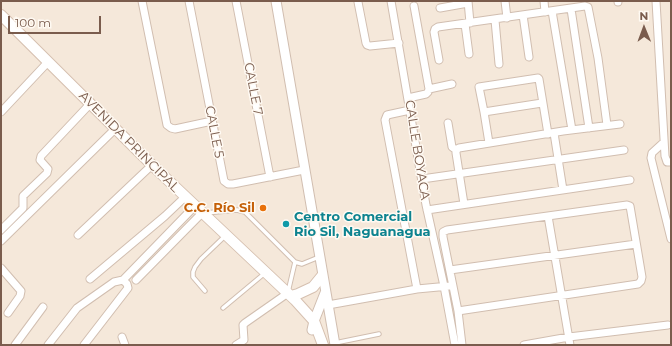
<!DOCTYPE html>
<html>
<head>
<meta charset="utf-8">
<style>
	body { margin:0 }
	#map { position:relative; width:672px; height:346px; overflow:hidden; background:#fdf6ec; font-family:Montserrat,sans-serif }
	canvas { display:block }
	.frame { position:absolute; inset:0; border:2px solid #7a5c4d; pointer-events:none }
	.north { position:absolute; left:624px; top:8px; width:40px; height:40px; -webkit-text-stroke:3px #fffaf3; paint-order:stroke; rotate:359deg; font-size:11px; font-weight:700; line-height:16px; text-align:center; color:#7a5c4d }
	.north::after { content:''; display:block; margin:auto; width:14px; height:18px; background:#7a5c4d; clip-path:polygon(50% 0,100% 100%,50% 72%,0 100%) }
	.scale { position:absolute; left:8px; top:16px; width:93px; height:18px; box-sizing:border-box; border:2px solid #7a5c4d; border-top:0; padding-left:5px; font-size:12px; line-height:14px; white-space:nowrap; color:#7a5c4d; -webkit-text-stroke:3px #fffaf3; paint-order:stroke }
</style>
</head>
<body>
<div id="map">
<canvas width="672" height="346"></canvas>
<div class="frame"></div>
<div class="north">N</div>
<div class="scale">100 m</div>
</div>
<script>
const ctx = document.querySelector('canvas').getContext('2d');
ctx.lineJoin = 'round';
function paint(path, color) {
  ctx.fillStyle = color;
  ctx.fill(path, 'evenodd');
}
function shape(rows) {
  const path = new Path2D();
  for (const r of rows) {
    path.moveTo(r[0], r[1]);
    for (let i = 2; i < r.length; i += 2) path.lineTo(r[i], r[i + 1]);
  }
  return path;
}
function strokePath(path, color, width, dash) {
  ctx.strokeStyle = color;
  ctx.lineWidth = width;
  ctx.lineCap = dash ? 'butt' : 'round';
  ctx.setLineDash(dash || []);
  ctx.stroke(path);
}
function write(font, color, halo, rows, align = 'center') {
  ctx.font = font + ' Montserrat,sans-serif';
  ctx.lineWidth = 3;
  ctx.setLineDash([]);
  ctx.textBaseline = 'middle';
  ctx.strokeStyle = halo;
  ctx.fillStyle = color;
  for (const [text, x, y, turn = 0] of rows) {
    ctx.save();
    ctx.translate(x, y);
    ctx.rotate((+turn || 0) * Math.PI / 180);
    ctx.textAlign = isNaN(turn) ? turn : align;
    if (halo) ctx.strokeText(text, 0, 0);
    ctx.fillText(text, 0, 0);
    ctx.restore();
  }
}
const residential = shape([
	[1,1,671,1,671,345,1,345]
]);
const service = shape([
	[205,213,237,210,245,212,295,262,302,264,319,257],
	[205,291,193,277,193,272,195,267,201,259,225,236],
	[288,292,295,262],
	[223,308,265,273],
	[335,343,379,334]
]);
const minor = shape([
	[142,1,167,125,171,128,175,129,212,121],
	[189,1,224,181,228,184,233,184,304,170],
	[236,1,270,177],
	[391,1,426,205,444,286,455,345],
	[468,1,470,23],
	[505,1,507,18],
	[544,1,545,12],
	[618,1,618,2],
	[656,1,665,156,667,162,671,162],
	[358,2,366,43,367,45,370,46,399,43],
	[440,8,468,3],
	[571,9,589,128],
	[552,11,572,130],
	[523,15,529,57],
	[495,20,499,64],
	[465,24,469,54],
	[439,60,434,32,435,29,438,27,585,6,588,7,598,58,607,125],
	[429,89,452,84],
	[408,98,426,94,428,92,429,89,414,6],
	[542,103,484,112,479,87,538,78,539,79,548,134],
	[410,110,387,115,385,120,417,289],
	[1,112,48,62],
	[484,112,489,143],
	[448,123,452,147,456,150],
	[554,133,563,190],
	[664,142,652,153,651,158,671,239],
	[422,179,624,150],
	[464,204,456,153,456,150,459,148,563,131,620,124],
	[427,210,630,180],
	[548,216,570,345],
	[1,230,23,208,23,196,47,173,48,169,40,160,41,156,90,104],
	[78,235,152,165],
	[1,241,115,129],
	[1,268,21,291,20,296,8,313],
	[450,270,636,244],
	[90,279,165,216,185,197],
	[136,280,202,213],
	[328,305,417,289,449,286],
	[458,311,638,284,641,281,642,277,630,206,627,205,447,230,443,232,443,237,458,311,462,345],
	[122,337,125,345],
	[15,345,43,307],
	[48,345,77,308,114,282,123,280,191,210,194,205],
	[84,345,128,288,127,284,123,280],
	[236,345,244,340,243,325,245,323,288,293],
	[524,345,569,337,668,325]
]);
const tertiary = shape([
	[276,1,335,345],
	[312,330,314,321,325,293]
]);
const secondary = shape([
	[1,15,152,165,295,300,314,321,323,345],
	[291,296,298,294,313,287,322,276]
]);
const markers = [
	[263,208,4,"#e8710a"],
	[286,224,4,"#0f9aa8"]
];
const streetNames = [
	["CALLE 7",253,89,79],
	["CALLE 5",214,132,79],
	["AVENIDA PRINCIPAL",129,142,45],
	["CALLE BOYACA",417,150,81]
];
const foodNames = [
	["C.C. Río Sil",255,208]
];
const cultureNames = [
	["Centro Comercial",294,217],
	["Rio Sil, Naguanagua",294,232]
];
paint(residential, '#f5e8da');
strokePath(service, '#d1beb0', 5.5);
strokePath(minor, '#d1beb0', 9);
strokePath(tertiary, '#d1beb0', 11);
strokePath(secondary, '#d6c0b0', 12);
strokePath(service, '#fff', 3.5);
strokePath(minor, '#fff', 7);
strokePath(tertiary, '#fff', 9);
strokePath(secondary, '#fff', 10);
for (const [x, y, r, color] of markers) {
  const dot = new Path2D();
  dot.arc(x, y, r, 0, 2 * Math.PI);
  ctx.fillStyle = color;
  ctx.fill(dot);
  strokePath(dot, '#fffaf3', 1.5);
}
write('13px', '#7a5c4d', '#fffaf3', streetNames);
write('bold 13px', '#c56008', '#fffaf3', foodNames, 'right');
write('bold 13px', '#0d838f', '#fffaf3', cultureNames, 'left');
</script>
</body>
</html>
